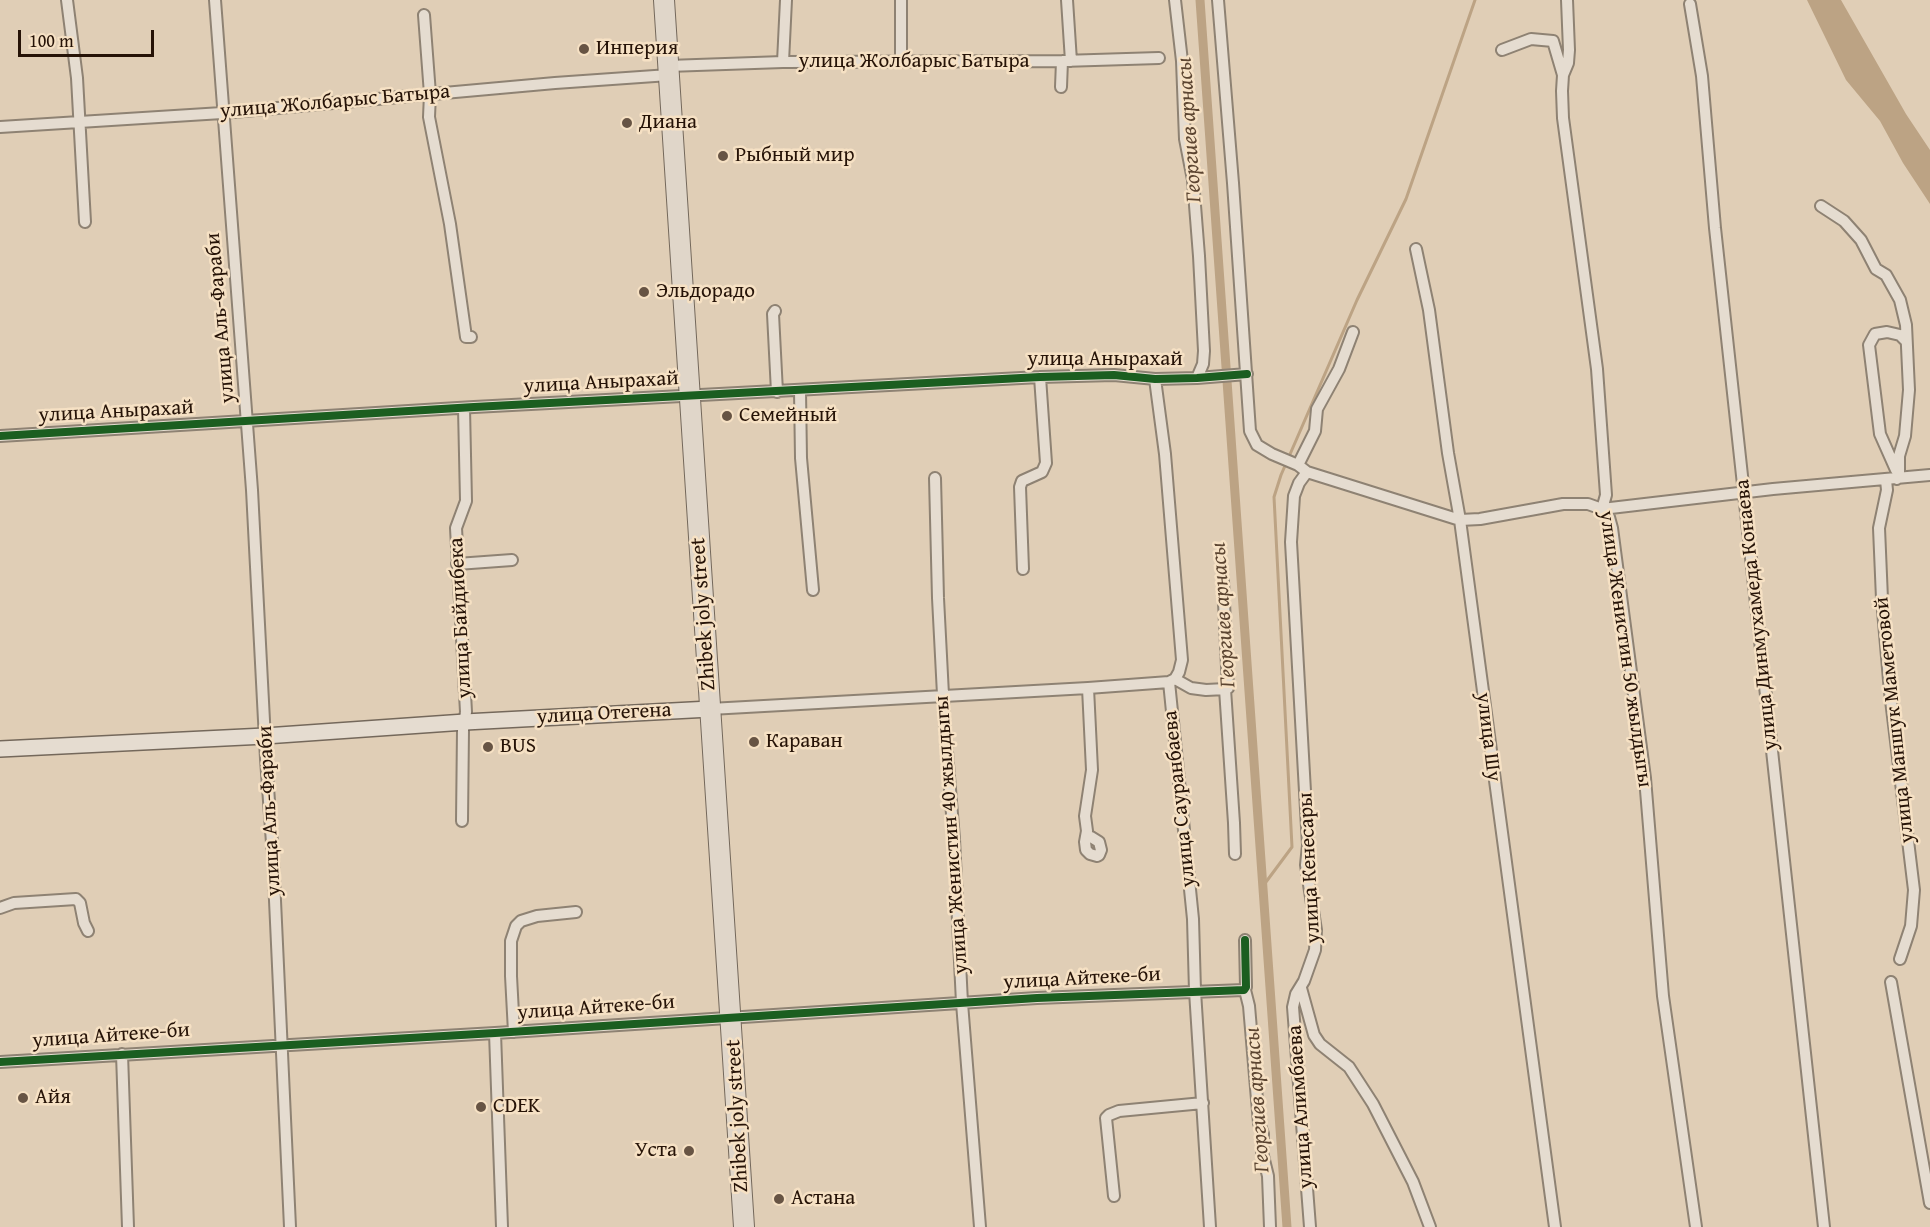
<!DOCTYPE html>
<html>
<head>
<meta charset="utf-8">
<style>
	body { margin:0 }
	#map { position:relative; width:1930px; height:1227px; overflow:hidden; background:#e0ceb6; font-family:"Gentium Book Plus",serif }
	canvas { display:block }
	.scale { position:absolute; left:18px; top:30px; width:136px; height:27px; box-sizing:border-box; border:3px solid #261307; border-top:0; padding-left:8px; font-size:18px; line-height:21px; white-space:nowrap; color:#261307; -webkit-text-stroke:4px #f6e1c4; paint-order:stroke }
</style>
</head>
<body>
<div id="map">
<canvas width="1930" height="1227"></canvas>
<div class="scale">100 m</div>
</div>
<script>
const ctx = document.querySelector('canvas').getContext('2d');
ctx.lineJoin = 'round';
function paint(path, color) {
  ctx.fillStyle = color;
  ctx.fill(path, 'evenodd');
}
function shape(rows) {
  const path = new Path2D();
  for (const r of rows) {
    path.moveTo(r[0], r[1]);
    for (let i = 2; i < r.length; i += 2) path.lineTo(r[i], r[i + 1]);
  }
  return path;
}
function strokePath(path, color, width, dash) {
  ctx.strokeStyle = color;
  ctx.lineWidth = width;
  ctx.lineCap = dash ? 'butt' : 'round';
  ctx.setLineDash(dash || []);
  ctx.stroke(path);
}
function write(font, color, halo, rows, align = 'center') {
  ctx.font = font + ' "Gentium Book Plus",serif';
  ctx.lineWidth = 5;
  ctx.setLineDash([]);
  ctx.textBaseline = 'middle';
  ctx.strokeStyle = halo;
  ctx.fillStyle = color;
  for (const [text, x, y, turn = 0] of rows) {
    ctx.save();
    ctx.translate(x, y);
    ctx.rotate((+turn || 0) * Math.PI / 180);
    ctx.textAlign = isNaN(turn) ? turn : align;
    if (halo) ctx.strokeText(text, 0, 0);
    ctx.fillText(text, 0, 0);
    ctx.restore();
  }
}
const water = shape([
	[1807,0,1841,0,1906,114,1930,150,1930,204,1903,163,1880,121,1846,80]
]);
const stream = shape([
	[1263,886,1292,847,1274,497,1281,475,1357,300,1406,199,1475,0]
]);
const canal = shape([
	[1200,0,1287,1227]
]);
const street = shape([
	[67,0,77,78,85,222],
	[215,0,252,490,266,759,273,857,290,1227],
	[901,0,901,61],
	[1067,0,1071,61],
	[1175,0,1182,61,1185,139,1193,180,1199,256,1204,351,1203,364,1197,378],
	[1218,0,1233,183,1250,431,1257,445,1272,454,1298,465,1307,472,1460,520,1480,519,1563,504,1588,504,1602,509,1773,489,1930,475],
	[1567,0,1569,50,1568,63,1563,75,1562,91,1563,118,1597,369,1606,495,1602,509],
	[1690,4,1702,76,1715,228,1824,1227],
	[424,15,430,94,429,117,450,224,466,337,471,337],
	[1502,50,1531,39,1553,41,1563,75],
	[783,62,786,0],
	[668,66,783,62,1062,61,1159,58],
	[1061,87,1062,61],
	[0,127,222,113,555,83,669,75],
	[1821,206,1844,221,1861,240,1876,269,1886,275,1900,300,1906,325,1909,390,1905,436,1899,456,1899,472,1897,479],
	[1416,249,1429,310,1448,453,1460,520,1555,1227],
	[775,311,773,314,777,392],
	[800,391,801,458,813,590],
	[0,436,474,407,1040,377,1114,375,1155,379,1197,378,1247,374],
	[1298,465,1315,431,1317,409,1339,369,1353,332],
	[1896,470,1880,434,1869,345,1875,334,1887,332,1900,335,1906,341],
	[1307,472,1299,483,1294,496,1291,542,1308,845,1306,865,1316,930,1315,950,1304,981,1296,994,1293,1007,1310,1227],
	[935,478,938,598,944,714,954,839,962,1003,980,1227],
	[1886,480,1887,490,1879,528,1882,599,1890,692,1914,890,1911,926,1900,959],
	[1602,509,1609,517,1612,528,1645,778,1663,996,1696,1227],
	[457,564,512,560],
	[1023,569,1020,487,1022,481,1042,472,1046,463,1040,377],
	[1175,679,1191,688,1206,690,1226,689,1228,688,1223,581],
	[1169,682,1193,919,1195,991,1210,1227],
	[1225,689,1234,823,1235,854],
	[710,709,1088,688,1169,682,1175,679,1179,672,1182,660,1165,454,1155,379],
	[462,821,463,730,466,712,456,528,466,501,464,408],
	[1087,838,1091,837,1099,842,1101,850,1099,855,1097,856,1090,854,1086,850,1085,842,1087,831,1085,816,1092,770,1088,688],
	[0,908,14,903,76,899,80,903,84,923,88,931],
	[1891,982,1930,1203],
	[1301,988,1314,1035,1320,1044,1349,1067,1373,1104,1413,1182,1430,1227],
	[1245,990,1249,1006,1259,1123,1263,1134,1262,1152,1268,1176,1270,1227],
	[514,1032,511,976,511,941,516,926,521,921,537,916,576,912],
	[495,1033,502,1227],
	[122,1054,128,1227],
	[0,1062,495,1033,1037,998,1244,990,1246,987,1245,940],
	[1114,1196,1106,1118,1109,1115,1119,1111,1203,1103]
]);
const secondary = shape([
	[0,749,265,736,465,722,710,709]
]);
const highway = shape([
	[664,0,744,1227]
]);
const cycleway = shape([
	[0,436,474,407,1040,377,1114,375,1155,379,1197,378,1247,374],
	[0,1062,495,1033,1037,998,1244,990,1246,987,1245,940]
]);
const markers = [
	[584,49,6,"#675444"],
	[627,123,6,"#675444"],
	[723,156,6,"#675444"],
	[644,292,6,"#675444"],
	[727,416,6,"#675444"],
	[754,742,6,"#675444"],
	[488,747,6,"#675444"],
	[23,1098,6,"#675444"],
	[481,1107,6,"#675444"],
	[689,1151,6,"#675444"],
	[779,1199,6,"#675444"]
];
const poiNames = [
	["Инперия",596,49],
	["Диана",639,123],
	["Рыбный мир",735,156],
	["Эльдорадо",656,292],
	["Семейный",739,416],
	["Караван",766,742],
	["BUS",500,747],
	["Айя",35,1098],
	["CDEK",493,1107],
	["Уста",677,1151,"right"],
	["Астана",791,1199]
];
const streetNames = [
	["улица Жолбарыс Батыра",914,62],
	["улица Жолбарыс Батыра",335,102,-5],
	["улица Аль-Фараби",221,318,-95],
	["улица Анырахай",1105,360],
	["улица Анырахай",601,383,-3],
	["улица Анырахай",116,412,-3],
	["Zhibek joly street",704,614,-94],
	["улица Динмухамеда Конаева",1757,615,-96],
	["улица Байдибека",461,618,-93],
	["улица Женистин 50 жылдыгы",1625,649,82],
	["улица Отегена",604,714,-3],
	["улица Маншук Маметовой",1895,720,-96],
	["улица Шу",1488,737,83],
	["улица Сауранбаева",1180,799,-96],
	["улица Аль-Фараби",270,811,-93],
	["улица Женистин 40 жылдыгы",952,835,-94],
	["улица Кенесары",1310,868,-93],
	["улица Айтеке-би",1082,979,-3],
	["улица Айтеке-би",596,1008,-4],
	["улица Айтеке-би",111,1036,-4],
	["улица Алимбаева",1301,1107,-94],
	["Zhibek joly street",738,1116,-93]
];
const waterNames = [
	["Георгиев арнасы",1190,130,-94],
	["Георгиев арнасы",1224,615,-94],
	["Георгиев арнасы",1258,1100,-94]
];
paint(water, '#bca384');
strokePath(stream, '#bca384', 3);
strokePath(canal, '#bca384', 9);
strokePath(street, '#8e8273', 14);
strokePath(secondary, '#74685b', 18);
strokePath(highway, '#74685b', 22);
strokePath(street, '#e5dcd0', 10);
strokePath(secondary, '#e5dcd0', 15);
strokePath(highway, '#e0d6c9', 20);
strokePath(cycleway, '#1b5e20', 8);
for (const [x, y, r, color] of markers) {
  const dot = new Path2D();
  dot.arc(x, y, r, 0, 2 * Math.PI);
  ctx.fillStyle = color;
  ctx.fill(dot);
  strokePath(dot, '#f6e1c4', 2);
}
write('21px', '#261307', '#f6e1c4', poiNames, 'left');
write('21px', '#261307', '#f6e1c4', streetNames);
write('italic 22px', '#5c4531', '#f6e1c4', waterNames);
</script>
</body>
</html>
